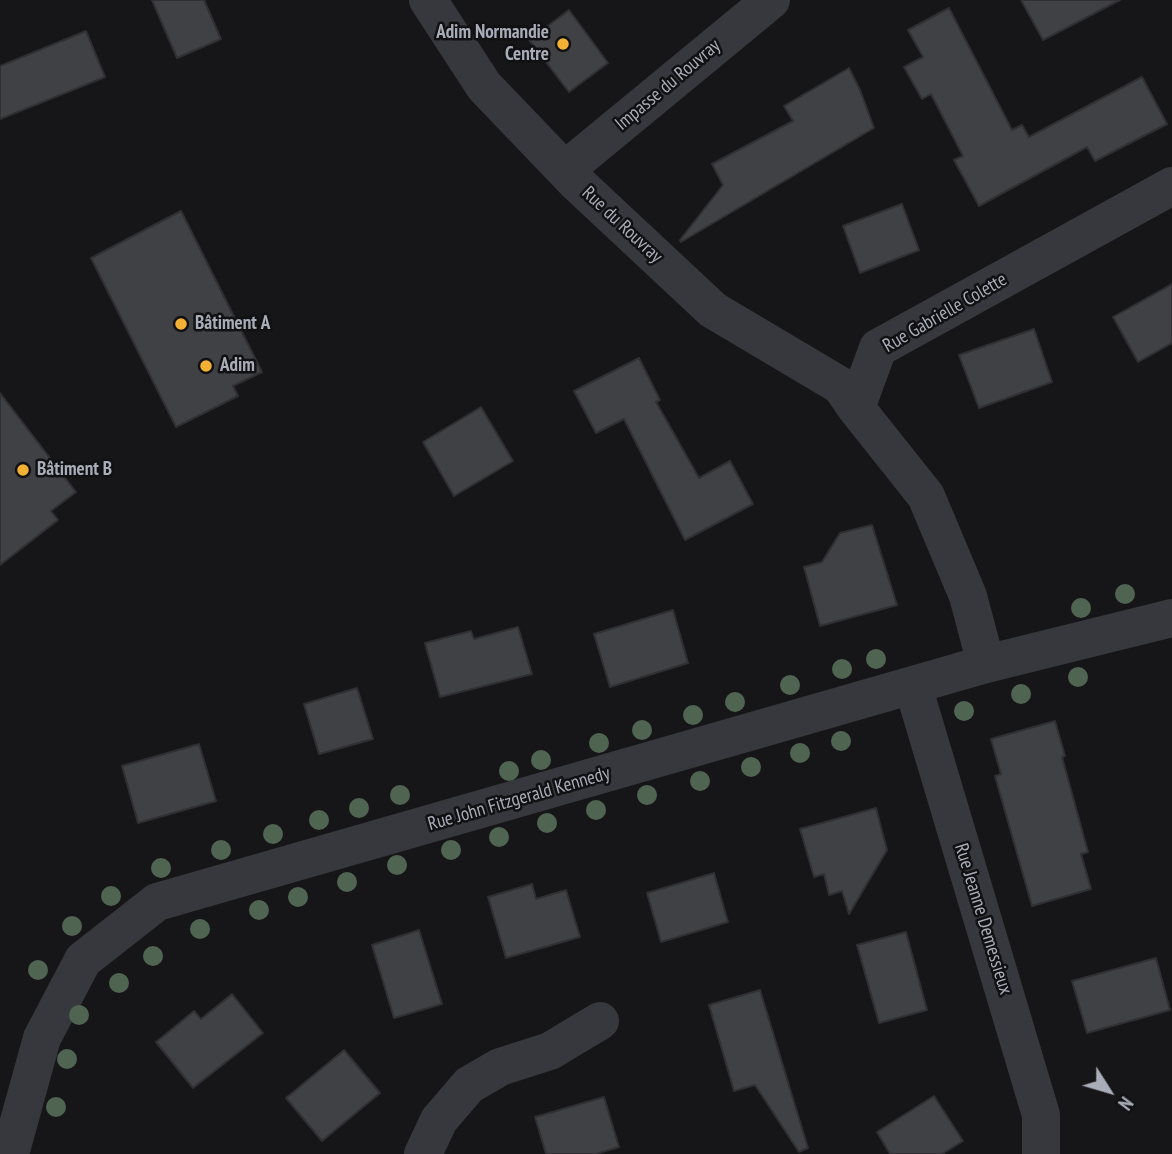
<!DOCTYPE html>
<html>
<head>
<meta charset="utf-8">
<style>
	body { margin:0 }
	#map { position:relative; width:1172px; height:1154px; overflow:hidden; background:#161618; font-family:"PT Sans Narrow",sans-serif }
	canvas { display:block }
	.north { position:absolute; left:1074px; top:1056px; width:70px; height:70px; -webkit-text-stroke:5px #111113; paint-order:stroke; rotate:127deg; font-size:19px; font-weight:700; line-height:28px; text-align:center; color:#a8adb8 }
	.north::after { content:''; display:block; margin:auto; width:24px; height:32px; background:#a8adb8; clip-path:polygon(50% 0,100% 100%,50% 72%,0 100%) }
</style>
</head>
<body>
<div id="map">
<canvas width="1172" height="1154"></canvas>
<div class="north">N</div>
</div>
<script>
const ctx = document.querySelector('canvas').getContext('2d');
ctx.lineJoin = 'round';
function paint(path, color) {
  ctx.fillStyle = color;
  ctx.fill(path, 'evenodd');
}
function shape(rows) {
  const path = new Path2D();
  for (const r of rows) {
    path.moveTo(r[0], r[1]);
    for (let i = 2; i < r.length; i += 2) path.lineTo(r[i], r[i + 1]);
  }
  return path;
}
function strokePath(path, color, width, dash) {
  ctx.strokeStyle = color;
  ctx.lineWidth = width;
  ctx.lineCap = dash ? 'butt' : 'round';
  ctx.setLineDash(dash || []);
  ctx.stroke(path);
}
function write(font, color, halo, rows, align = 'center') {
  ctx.font = font + ' "PT Sans Narrow",sans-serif';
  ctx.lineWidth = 5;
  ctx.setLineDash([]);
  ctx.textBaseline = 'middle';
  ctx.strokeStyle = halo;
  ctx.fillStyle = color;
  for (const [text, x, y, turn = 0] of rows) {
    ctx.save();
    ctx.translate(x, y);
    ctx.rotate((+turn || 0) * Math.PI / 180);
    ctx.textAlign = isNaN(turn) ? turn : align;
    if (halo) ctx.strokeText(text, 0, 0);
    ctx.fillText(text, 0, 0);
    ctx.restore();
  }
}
const building = shape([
	[152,0,204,0,221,39,177,58,152,0],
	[1021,0,1120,0,1043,40,1021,0],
	[949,8,1012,130,1022,125,1029,137,1142,77,1167,124,1095,161,1087,147,979,206,954,160,963,156,931,94,922,99,904,67,923,57,908,30,949,8],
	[569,10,608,63,569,92,529,40,569,10],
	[86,31,105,77,0,119,0,66,86,31],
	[849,68,860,90,874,128,681,242,680,240,723,185,712,164,793,121,784,106,849,68],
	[902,204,919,250,860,273,843,226,902,204],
	[181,211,262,372,233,386,238,396,176,427,91,258,181,211],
	[1172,284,1172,343,1138,362,1113,317,1172,284],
	[1034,329,1052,382,979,408,959,355,1034,329],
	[639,358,660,400,656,402,699,478,730,461,753,504,685,540,624,419,596,433,574,391,639,358],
	[0,393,76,492,51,511,58,520,0,565,0,393],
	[481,407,513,461,454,496,423,442,481,407],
	[872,525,897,605,820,626,804,567,822,562,840,533,872,525],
	[673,610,688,663,610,687,594,634,673,610],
	[518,627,532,674,440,697,425,643,471,631,474,639,518,627],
	[357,688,373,739,319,754,304,704,357,688],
	[1055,721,1065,756,1062,757,1088,852,1081,854,1091,889,1032,906,995,776,1001,774,991,739,1055,721],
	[199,744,216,801,138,823,122,766,199,744],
	[876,808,887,850,849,914,842,891,829,895,824,874,814,877,800,829,876,808],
	[714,873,728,922,661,942,647,893,714,873],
	[532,884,536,899,566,890,580,937,506,958,488,897,532,884],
	[419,930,442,1004,394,1018,372,945,419,930],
	[906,932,927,1010,879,1023,857,945,906,932],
	[1156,958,1170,1010,1087,1033,1072,981,1156,958],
	[760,990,808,1148,799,1152,755,1085,734,1091,709,1005,760,990],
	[232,994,263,1033,193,1088,156,1042,194,1011,201,1019,232,994],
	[344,1050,380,1093,322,1141,286,1098,344,1050],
	[934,1096,963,1141,942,1154,890,1154,877,1132,934,1096],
	[604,1097,619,1147,596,1154,546,1154,535,1117,604,1097]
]);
const minor = shape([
	[428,0,484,86,576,182,713,310,841,386,856,408],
	[565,170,771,0],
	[986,664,968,596,926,496,856,408,878,348,1172,186],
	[913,686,1041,1115,1041,1154],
	[10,1154,42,1038,83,960,157,902,986,664,1172,618],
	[423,1154,439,1120,469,1085,500,1067,550,1051,600,1021]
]);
const trees = [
	[1125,594],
	[1081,608],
	[876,659],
	[842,669],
	[1078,677],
	[790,685],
	[1021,694],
	[735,702],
	[964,711],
	[693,715],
	[642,730],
	[841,741],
	[599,743],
	[800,753],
	[541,760],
	[751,767],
	[509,771],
	[700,781],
	[400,795],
	[647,795],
	[359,808],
	[596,810],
	[319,820],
	[547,823],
	[273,834],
	[499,837],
	[221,850],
	[451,850],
	[397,865],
	[161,868],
	[347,882],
	[111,896],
	[298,897],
	[259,910],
	[72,926],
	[200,929],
	[153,956],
	[38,970],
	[119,983],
	[79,1015],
	[67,1059],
	[56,1107]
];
const markers = [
	[563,44,7,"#f2b134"],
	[181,324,7,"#f2b134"],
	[206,366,7,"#f2b134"],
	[23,470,7,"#f2b134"]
];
const poiNames = [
	["Adim Normandie",549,33,"right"],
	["Centre",549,55,"right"],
	["Bâtiment A",195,324],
	["Adim",220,366],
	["Bâtiment B",37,470]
];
const streetNames = [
	["Impasse du Rouvray",668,85,-40],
	["Rue du Rouvray",622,225,43],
	["Rue Gabrielle Colette",945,313,-30],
	["Rue John Fitzgerald Kennedy",519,799,-16],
	["Rue Jeanne Demessieux",983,919,73]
];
paint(building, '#404145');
strokePath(building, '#303034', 2);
strokePath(minor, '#37383d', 38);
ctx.fillStyle = '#506452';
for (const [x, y] of trees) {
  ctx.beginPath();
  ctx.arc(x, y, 10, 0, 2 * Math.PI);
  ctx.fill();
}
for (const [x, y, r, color] of markers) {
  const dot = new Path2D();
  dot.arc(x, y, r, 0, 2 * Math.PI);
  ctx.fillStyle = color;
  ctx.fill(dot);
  strokePath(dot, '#111113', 2.5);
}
write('bold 19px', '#a8adb8', '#111113', poiNames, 'left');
write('19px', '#a8adb8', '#111113', streetNames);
</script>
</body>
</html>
